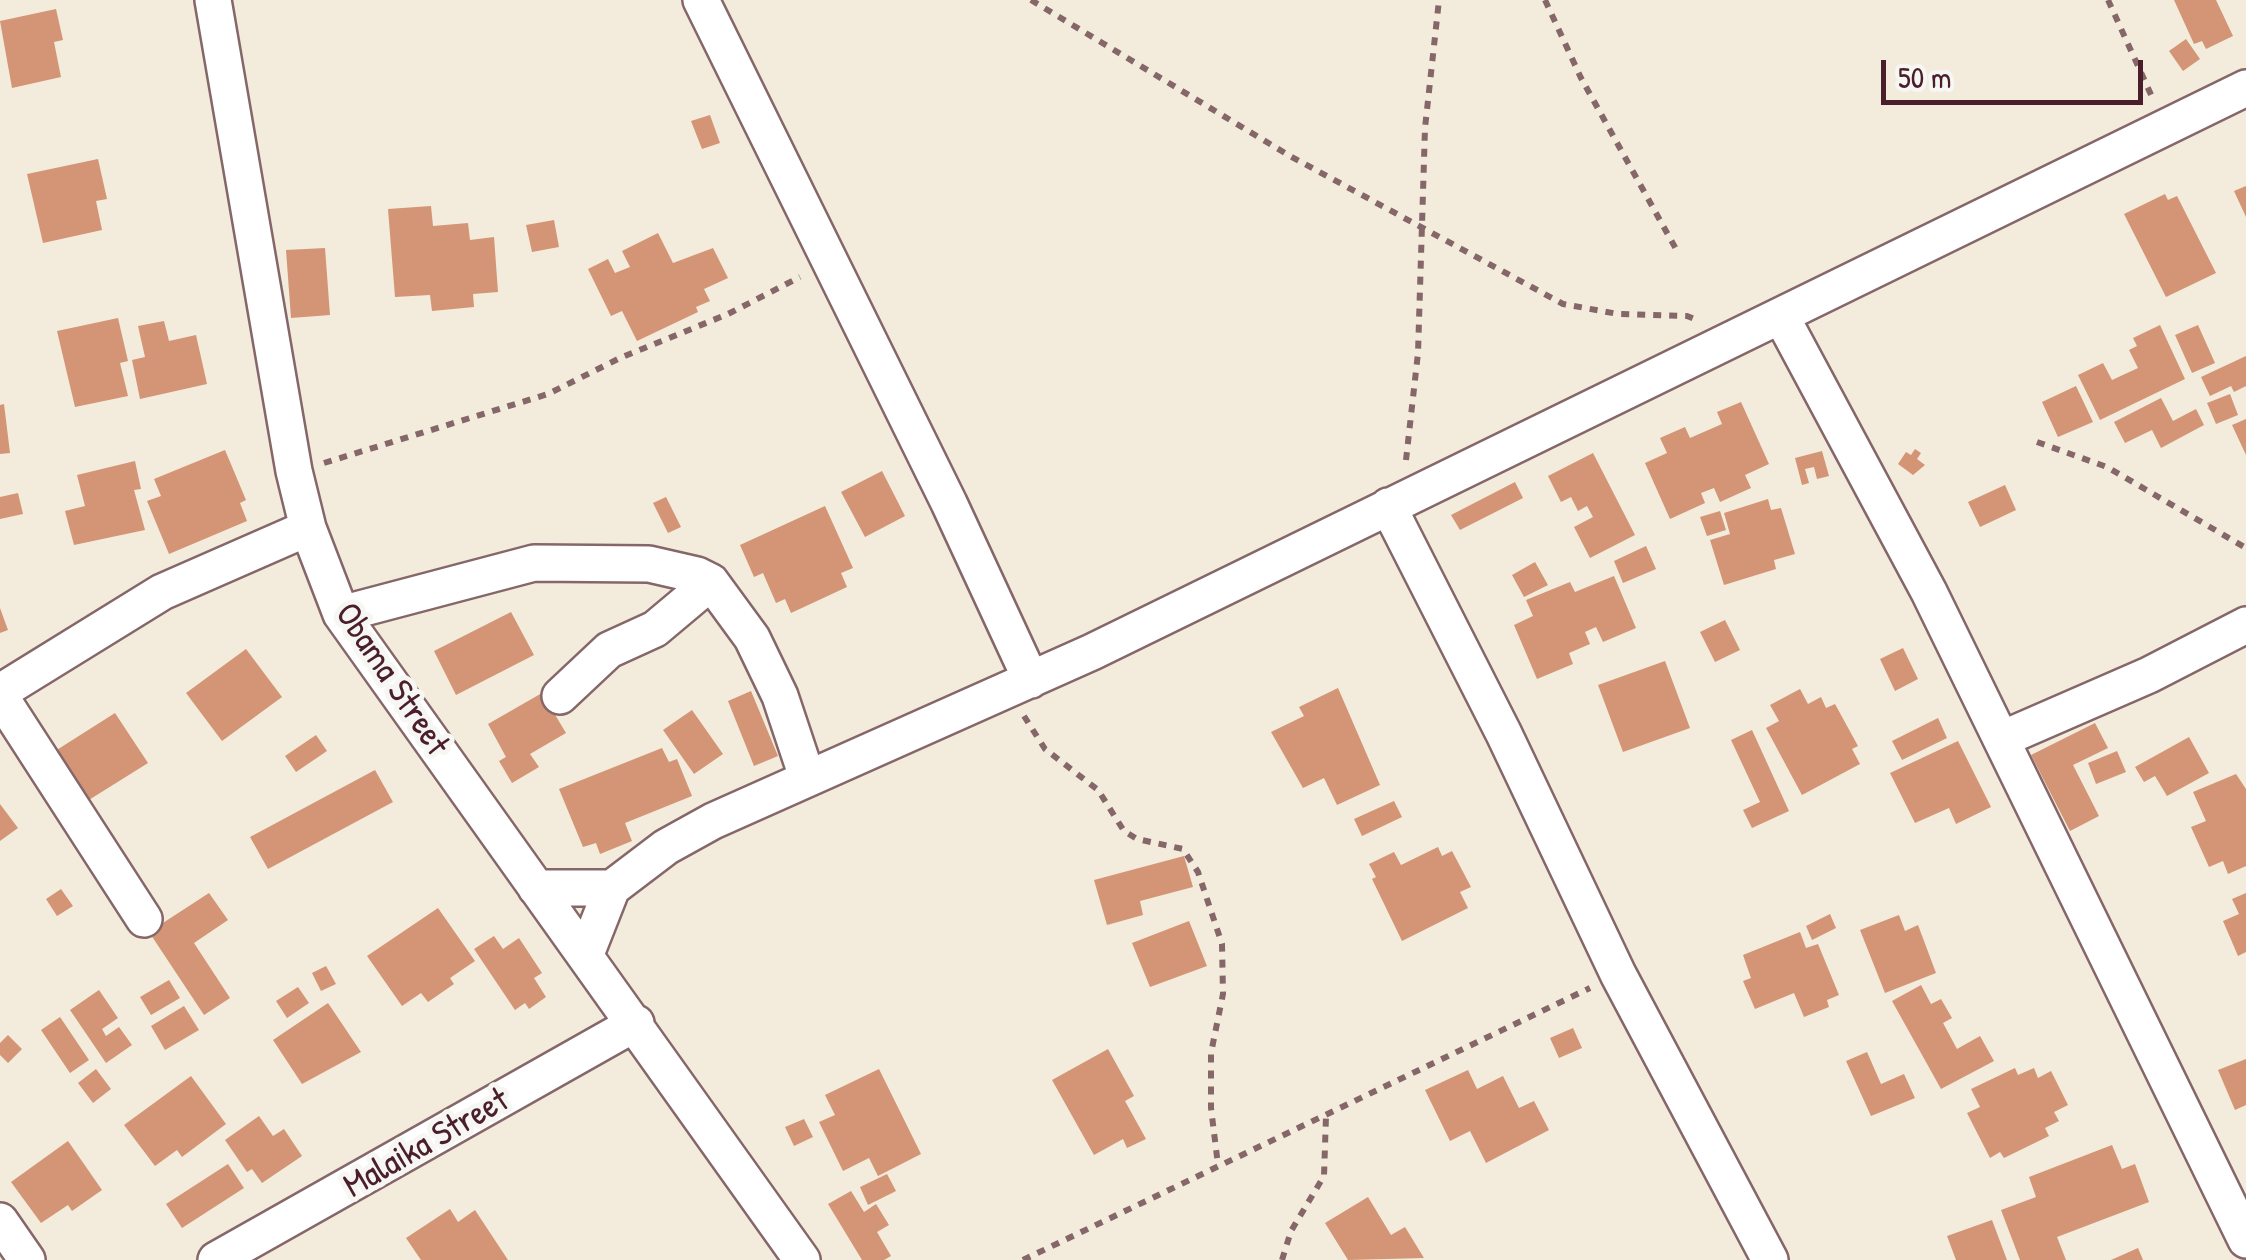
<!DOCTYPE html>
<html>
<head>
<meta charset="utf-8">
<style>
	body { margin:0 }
	#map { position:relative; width:2246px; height:1260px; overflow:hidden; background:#f3ebdb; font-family:"Patrick Hand",sans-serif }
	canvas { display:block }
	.scale { position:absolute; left:1881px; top:60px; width:262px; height:45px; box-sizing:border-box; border:5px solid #4a1f2b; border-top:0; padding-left:12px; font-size:30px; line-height:35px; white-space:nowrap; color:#4a1f2b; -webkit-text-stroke:8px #f6f6f2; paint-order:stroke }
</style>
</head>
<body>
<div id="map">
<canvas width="2246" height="1260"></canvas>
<div class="scale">50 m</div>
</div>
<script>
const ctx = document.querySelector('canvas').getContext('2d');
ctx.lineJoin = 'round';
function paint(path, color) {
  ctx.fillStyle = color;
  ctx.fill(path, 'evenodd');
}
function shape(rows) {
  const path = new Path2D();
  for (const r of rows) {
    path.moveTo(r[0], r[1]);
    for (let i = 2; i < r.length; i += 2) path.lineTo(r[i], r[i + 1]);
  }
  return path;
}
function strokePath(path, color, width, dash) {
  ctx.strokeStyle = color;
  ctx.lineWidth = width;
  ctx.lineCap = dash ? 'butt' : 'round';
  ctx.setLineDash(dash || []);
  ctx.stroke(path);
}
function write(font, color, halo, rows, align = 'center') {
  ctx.font = font + ' "Patrick Hand",sans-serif';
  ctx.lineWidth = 10;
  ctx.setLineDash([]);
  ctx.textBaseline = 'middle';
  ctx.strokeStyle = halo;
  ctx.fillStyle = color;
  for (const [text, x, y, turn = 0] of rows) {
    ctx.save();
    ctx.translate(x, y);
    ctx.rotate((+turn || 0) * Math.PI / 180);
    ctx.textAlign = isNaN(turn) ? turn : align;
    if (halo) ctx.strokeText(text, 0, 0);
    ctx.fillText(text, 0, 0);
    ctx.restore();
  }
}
const building = shape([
	[2174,0,2216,0,2233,36,2206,49,2202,41,2194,44],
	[56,9,63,40,54,42,61,77,12,88,0,21],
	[2186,39,2200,59,2183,71,2169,51],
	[710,115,720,143,702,149,691,121],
	[98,159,107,199,96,201,102,230,43,243,27,174],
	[2246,186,2246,217,2234,191],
	[2165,194,2168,200,2177,196,2216,273,2166,297,2124,214],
	[431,206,433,226,468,223,470,240,494,237,498,292,473,294,474,307,432,311,430,295,395,297,388,209],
	[554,220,559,247,532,252,526,225],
	[658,233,673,263,713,248,728,278,704,289,710,301,696,307,698,312,637,341,622,311,611,316,588,269,608,259,615,273,630,267,622,251],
	[325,248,330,315,291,318,286,250],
	[118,318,128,361,120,363,128,396,75,407,57,331],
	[164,321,169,341,196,335,207,384,140,399,132,360,145,357,138,326],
	[2160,325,2185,379,2100,420,2078,375,2103,363,2112,380,2138,368,2129,350,2137,346,2133,338],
	[2198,325,2215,363,2192,373,2175,335],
	[2246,356,2246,386,2234,392,2231,386,2210,396,2201,377],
	[2076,386,2093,422,2058,437,2042,402],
	[2230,394,2238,415,2216,424,2207,403],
	[2161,398,2173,421,2196,409,2204,425,2161,448,2152,430,2125,443,2114,422],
	[1741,402,1769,464,1745,475,1751,488,1720,502,1714,488,1701,493,1705,503,1670,519,1645,463,1667,453,1660,438,1685,427,1690,438,1722,424,1717,412],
	[4,404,10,453,0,454,0,405],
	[2246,419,2246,455,2232,425],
	[1915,449,1921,453,1917,459,1925,465,1913,475,1898,464,1906,452,1911,455],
	[225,450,246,500,240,503,247,521,169,554,147,501,161,496,154,479],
	[1822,451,1829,476,1817,479,1814,467,1805,469,1809,483,1802,485,1795,458],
	[1593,453,1635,535,1590,558,1574,527,1593,517,1587,506,1578,511,1571,497,1561,502,1548,476],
	[135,461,141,489,134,490,145,530,74,545,65,511,85,506,77,475],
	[882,471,905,516,865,537,841,492],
	[1515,482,1523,498,1460,530,1451,515],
	[2005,485,2016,510,1980,527,1968,502],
	[18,493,23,514,0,519,0,497],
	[666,497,681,527,668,533,653,503],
	[1768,499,1771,510,1781,508,1795,554,1774,560,1776,569,1724,585,1710,540,1730,534,1724,513],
	[825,506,853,568,841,573,847,587,791,613,785,599,776,603,763,573,754,577,740,545],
	[1720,511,1726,530,1707,536,1700,517],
	[1646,546,1656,569,1623,583,1614,561],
	[1535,562,1548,585,1524,597,1512,575],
	[1614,576,1636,628,1603,642,1596,627,1585,632,1590,644,1569,653,1573,664,1537,679,1514,625,1533,616,1526,600,1570,582,1575,592],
	[0,608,8,630,0,633],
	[511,612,534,655,456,695,434,651],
	[1725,620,1740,650,1715,662,1700,632],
	[1903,648,1918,679,1895,691,1880,659],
	[246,649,282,697,222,741,186,693],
	[1665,661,1690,728,1623,752,1598,685],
	[1338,688,1380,785,1337,805,1324,778,1303,788,1271,732,1304,716,1299,707],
	[1800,689,1808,704,1821,697,1826,708,1835,704,1858,746,1852,749,1860,764,1802,795,1766,728,1779,721,1770,705],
	[751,691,778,756,754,766,728,701],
	[542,693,566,733,530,754,539,767,512,783,499,761,506,757,488,724],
	[692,710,723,754,694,774,663,730],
	[115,713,148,763,84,803,52,753],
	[1938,718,1947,738,1902,760,1892,741],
	[2095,723,2108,748,2073,765,2099,816,2070,831,2031,755],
	[1752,730,1789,811,1752,828,1743,810,1760,802,1731,740],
	[316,735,327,751,296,772,285,756],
	[2189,737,2209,773,2167,796,2155,776,2144,782,2135,767],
	[1958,741,1991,807,1956,824,1949,808,1915,823,1890,773],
	[662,748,669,762,677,759,692,796,625,823,632,841,600,854,596,843,583,847,559,789],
	[2117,751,2126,772,2096,784,2088,763],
	[375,770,393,802,268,869,250,837],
	[2236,774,2246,789,2246,866,2228,874,2223,861,2209,867,2191,827,2206,821,2193,792],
	[1394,801,1402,817,1362,836,1354,819],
	[0,804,18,828,0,841],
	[1438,847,1442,856,1452,851,1471,887,1460,892,1468,908,1402,941,1372,879,1376,877,1369,864,1394,852,1401,865],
	[1184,856,1193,887,1140,901,1143,915,1107,925,1094,880],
	[61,889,73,906,57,916,46,899],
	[209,893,228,920,194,943,230,998,204,1015,149,932],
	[2246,893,2246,952,2238,956,2223,921,2239,914,2232,899],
	[438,908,475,961,450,978,454,984,428,1002,421,993,402,1006,367,956],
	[1830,914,1836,928,1812,940,1806,926],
	[1899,915,1905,931,1918,925,1936,973,1885,993,1860,930],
	[1189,921,1207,966,1150,987,1132,943],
	[1800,932,1806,948,1818,944,1839,995,1827,1000,1829,1007,1804,1017,1794,993,1755,1009,1743,981,1751,978,1743,955],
	[494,936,503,949,519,938,542,973,534,978,546,997,529,1009,525,1003,515,1010,474,949],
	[326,966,336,984,321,991,312,973],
	[169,980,180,998,151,1015,140,997],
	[1921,985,1931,1004,1941,999,1952,1018,1943,1023,1957,1049,1980,1036,1994,1061,1941,1089,1892,1001],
	[298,987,309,1003,287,1018,276,1001],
	[99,990,118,1018,102,1029,106,1036,119,1027,132,1045,106,1063,70,1010],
	[328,1003,361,1052,302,1084,273,1040],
	[184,1006,199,1030,165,1050,151,1026],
	[60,1017,89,1060,70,1073,41,1030],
	[1573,1028,1582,1048,1559,1058,1550,1038],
	[8,1035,22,1049,8,1063,0,1055,0,1043],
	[1108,1049,1134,1096,1125,1101,1146,1139,1127,1148,1123,1139,1094,1155,1052,1080],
	[1867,1052,1881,1084,1904,1074,1915,1098,1871,1116,1846,1061],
	[2246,1059,2246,1105,2235,1110,2218,1070],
	[2015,1068,2018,1075,2034,1068,2038,1078,2051,1071,2068,1105,2054,1112,2059,1121,2045,1128,2049,1136,2004,1158,2000,1152,1990,1158,1967,1113,1980,1107,1971,1089],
	[96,1069,111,1089,93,1103,78,1083],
	[879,1069,921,1154,878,1176,869,1158,843,1171,819,1122,835,1115,825,1095],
	[1468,1070,1477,1089,1503,1076,1519,1108,1534,1101,1549,1130,1486,1163,1470,1131,1450,1141,1425,1090],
	[191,1076,226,1124,182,1157,177,1150,155,1166,124,1125],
	[259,1116,273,1136,284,1129,302,1156,262,1183,252,1169,247,1172,225,1140],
	[804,1119,813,1137,794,1146,785,1127],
	[68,1141,102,1190,72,1211,68,1205,41,1223,11,1182],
	[2112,1145,2122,1169,2135,1164,2149,1202,2057,1237,2066,1260,2020,1260,2001,1210,2036,1197,2029,1177],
	[228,1164,244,1188,182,1228,166,1204],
	[887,1174,896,1191,868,1205,860,1187],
	[851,1191,864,1212,876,1204,889,1225,877,1232,891,1256,884,1260,862,1260,828,1204],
	[1368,1197,1391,1235,1405,1227,1424,1258,1348,1260,1325,1223],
	[450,1209,458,1222,475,1210,508,1260,421,1260,406,1238],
	[1992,1220,2007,1260,1956,1260,1947,1236],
	[2138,1248,2143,1260,2111,1260]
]);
const path = shape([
	[1031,0,1290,156,1563,304,1618,314,1687,316,1697,320],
	[1545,0,1581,78,1676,249],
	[2108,0,2153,99],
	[2037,442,2107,467,2246,548],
	[1406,460,1418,353,1425,128,1439,0],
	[324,463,548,394,620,358,728,314,800,277],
	[1024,716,1045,749,1098,790,1124,831,1137,839,1183,849,1198,872,1222,944,1223,994,1211,1053,1211,1108,1218,1165],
	[1023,1260,1590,988],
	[1282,1260,1291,1231,1324,1176,1326,1116]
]);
const minor = shape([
	[213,0,294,471,308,528,341,614,802,1260],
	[701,0,949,503,1031,680],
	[1782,318,1929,592,2246,1240],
	[1388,506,1504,734,1618,974,1770,1260],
	[341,614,534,563,649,564,697,575,711,582,752,638,780,696,807,777],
	[0,692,162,592,308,528],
	[0,696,144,919],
	[560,696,609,650,655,629,711,582],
	[2002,739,2149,675,2246,625],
	[536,888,612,888],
	[586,954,612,888,666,847,713,821,1092,652,2246,88],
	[0,1221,27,1260],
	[216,1260,636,1023]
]);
const streetNames = [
	["Obama Street",391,680,56],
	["Malaika Street",427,1144,-30]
];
paint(building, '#d39575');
strokePath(minor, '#856669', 40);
strokePath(path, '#856669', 6, [8, 8]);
strokePath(minor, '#fff', 35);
write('35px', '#4a1f2b', '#f6f6f2', streetNames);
</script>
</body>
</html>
